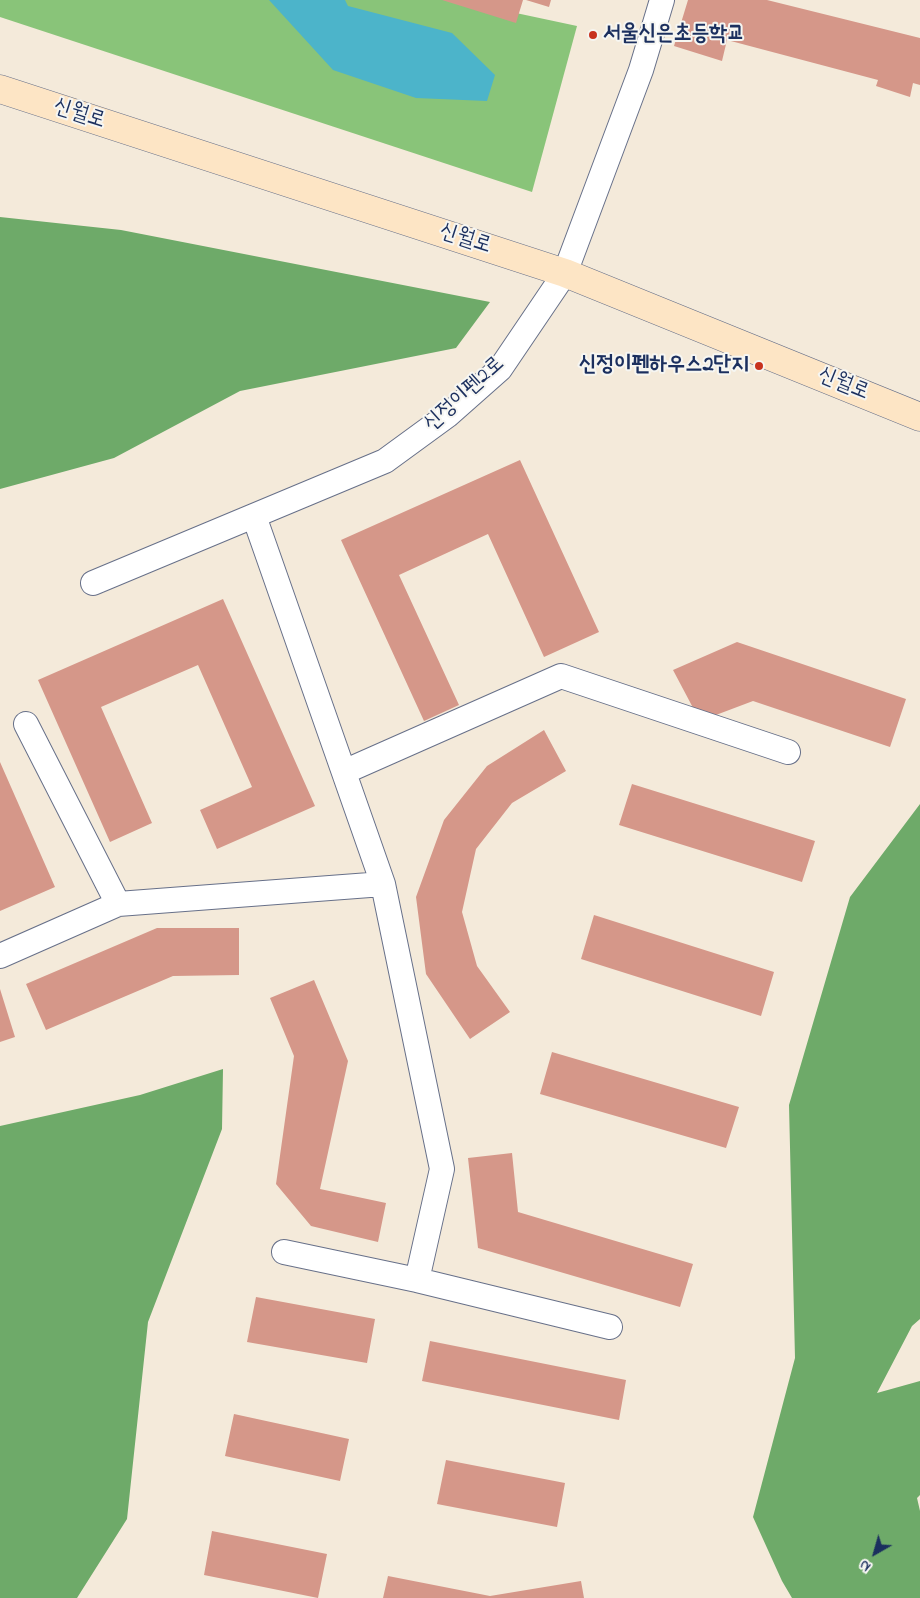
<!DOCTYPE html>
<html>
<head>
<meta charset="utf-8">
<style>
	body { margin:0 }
	#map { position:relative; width:920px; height:1598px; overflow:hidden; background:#f4eada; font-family:"Indie Flower",sans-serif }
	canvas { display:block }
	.north { position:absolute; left:850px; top:1528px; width:50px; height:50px; -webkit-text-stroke:4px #f6f6f2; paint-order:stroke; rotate:218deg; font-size:14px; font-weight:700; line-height:20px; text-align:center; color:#1b2f5e }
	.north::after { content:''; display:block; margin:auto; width:18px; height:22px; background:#1b2f5e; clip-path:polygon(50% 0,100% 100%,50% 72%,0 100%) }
</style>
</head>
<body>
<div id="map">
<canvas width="920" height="1598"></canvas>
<div class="north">N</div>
</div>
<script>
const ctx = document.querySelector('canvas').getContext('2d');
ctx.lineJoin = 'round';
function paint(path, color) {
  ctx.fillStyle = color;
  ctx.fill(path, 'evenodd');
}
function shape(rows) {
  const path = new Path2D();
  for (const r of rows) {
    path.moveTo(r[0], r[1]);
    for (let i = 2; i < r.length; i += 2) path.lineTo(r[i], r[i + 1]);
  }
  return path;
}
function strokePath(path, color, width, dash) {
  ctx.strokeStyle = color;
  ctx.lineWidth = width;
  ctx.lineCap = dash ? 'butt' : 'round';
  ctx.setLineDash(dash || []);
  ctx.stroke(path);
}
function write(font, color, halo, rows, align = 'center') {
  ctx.font = font + ' "Indie Flower","Poor Story",sans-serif';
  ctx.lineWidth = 4;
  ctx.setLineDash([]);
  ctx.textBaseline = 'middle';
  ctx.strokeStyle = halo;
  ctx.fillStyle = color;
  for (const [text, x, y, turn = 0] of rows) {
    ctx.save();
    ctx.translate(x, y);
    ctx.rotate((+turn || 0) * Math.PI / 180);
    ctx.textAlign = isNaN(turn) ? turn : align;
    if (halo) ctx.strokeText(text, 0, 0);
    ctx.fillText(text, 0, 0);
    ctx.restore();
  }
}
const green = shape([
	[0,0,455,0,577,26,532,192,0,17]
]);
const forest = shape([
	[0,217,121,230,490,302,456,348,240,391,114,458,0,489],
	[920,804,920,1319,912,1326,877,1393,920,1381,920,1495,917,1498,920,1511,920,1598,792,1598,782,1581,753,1517,795,1358,789,1105,850,897],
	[223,1069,222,1129,148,1322,127,1519,77,1598,0,1598,0,1126,140,1095]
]);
const water = shape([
	[269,0,345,0,348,6,452,33,495,75,487,101,416,98,333,70]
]);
const building = shape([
	[442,0,523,0,516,23],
	[526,0,551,0,549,7],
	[688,0,767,0,920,38,920,85,913,83,910,97,876,86,878,80,727,40,722,61,674,46],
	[520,460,599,632,544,657,488,534,399,575,459,705,424,721,341,540],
	[223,599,315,806,217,849,200,810,252,787,198,665,101,707,152,823,110,842,38,680],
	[737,642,906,699,890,747,753,701,700,721,673,670],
	[544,730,566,771,512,803,476,849,462,912,477,966,510,1012,470,1039,426,974,416,897,444,820,487,766],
	[0,762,55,887,0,911],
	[632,784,815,841,802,882,619,825],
	[594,915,774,972,761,1016,581,959],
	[157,928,239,928,239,975,173,976,46,1030,26,984],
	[314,980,348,1061,320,1189,386,1203,378,1242,311,1226,276,1184,294,1056,270,998],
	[0,989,15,1037,0,1042],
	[552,1052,739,1107,726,1148,540,1094],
	[512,1153,518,1212,693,1264,680,1307,478,1248,468,1158],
	[256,1297,375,1319,367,1363,247,1342],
	[430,1341,626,1380,619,1420,422,1381],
	[234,1414,349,1439,340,1481,225,1456],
	[446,1460,565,1483,557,1527,437,1504],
	[212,1531,327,1554,318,1598,204,1575],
	[388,1576,490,1596,581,1581,584,1598,383,1598]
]);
const minor = shape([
	[254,516,383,884,442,1169,417,1280],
	[93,583,385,461,448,415,500,369,565,273,641,70,662,0],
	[26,724,118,904],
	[344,772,561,676,788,752],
	[0,956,118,904,383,884],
	[284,1252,417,1280,610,1327]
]);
const secondary = shape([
	[0,89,565,273,920,417]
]);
const markers = [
	[593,35,5,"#c8321e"],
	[759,366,5,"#c8321e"]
];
const poiNames = [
	["서울신은초등학교",603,35],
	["신정이펜하우스2단지",749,366,"right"]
];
const streetNames = [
	["신월로",79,115,18],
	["신월로",465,240,18],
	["신월로",843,385,22],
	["신정이펜2로",465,395,-42]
];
paint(green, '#89c479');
paint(forest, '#6eaa69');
paint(water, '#4cb4ca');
paint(building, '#d59789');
strokePath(minor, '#677089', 26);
strokePath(secondary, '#677089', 29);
strokePath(minor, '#fff', 24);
strokePath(secondary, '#fde5c5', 28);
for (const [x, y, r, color] of markers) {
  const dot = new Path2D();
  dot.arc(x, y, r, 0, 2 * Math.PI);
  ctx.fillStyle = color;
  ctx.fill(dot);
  strokePath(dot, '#f6f6f2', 2);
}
write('bold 22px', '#1b2f5e', '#f6f6f2', poiNames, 'left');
write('22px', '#1b2f5e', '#f6f6f2', streetNames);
</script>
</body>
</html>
